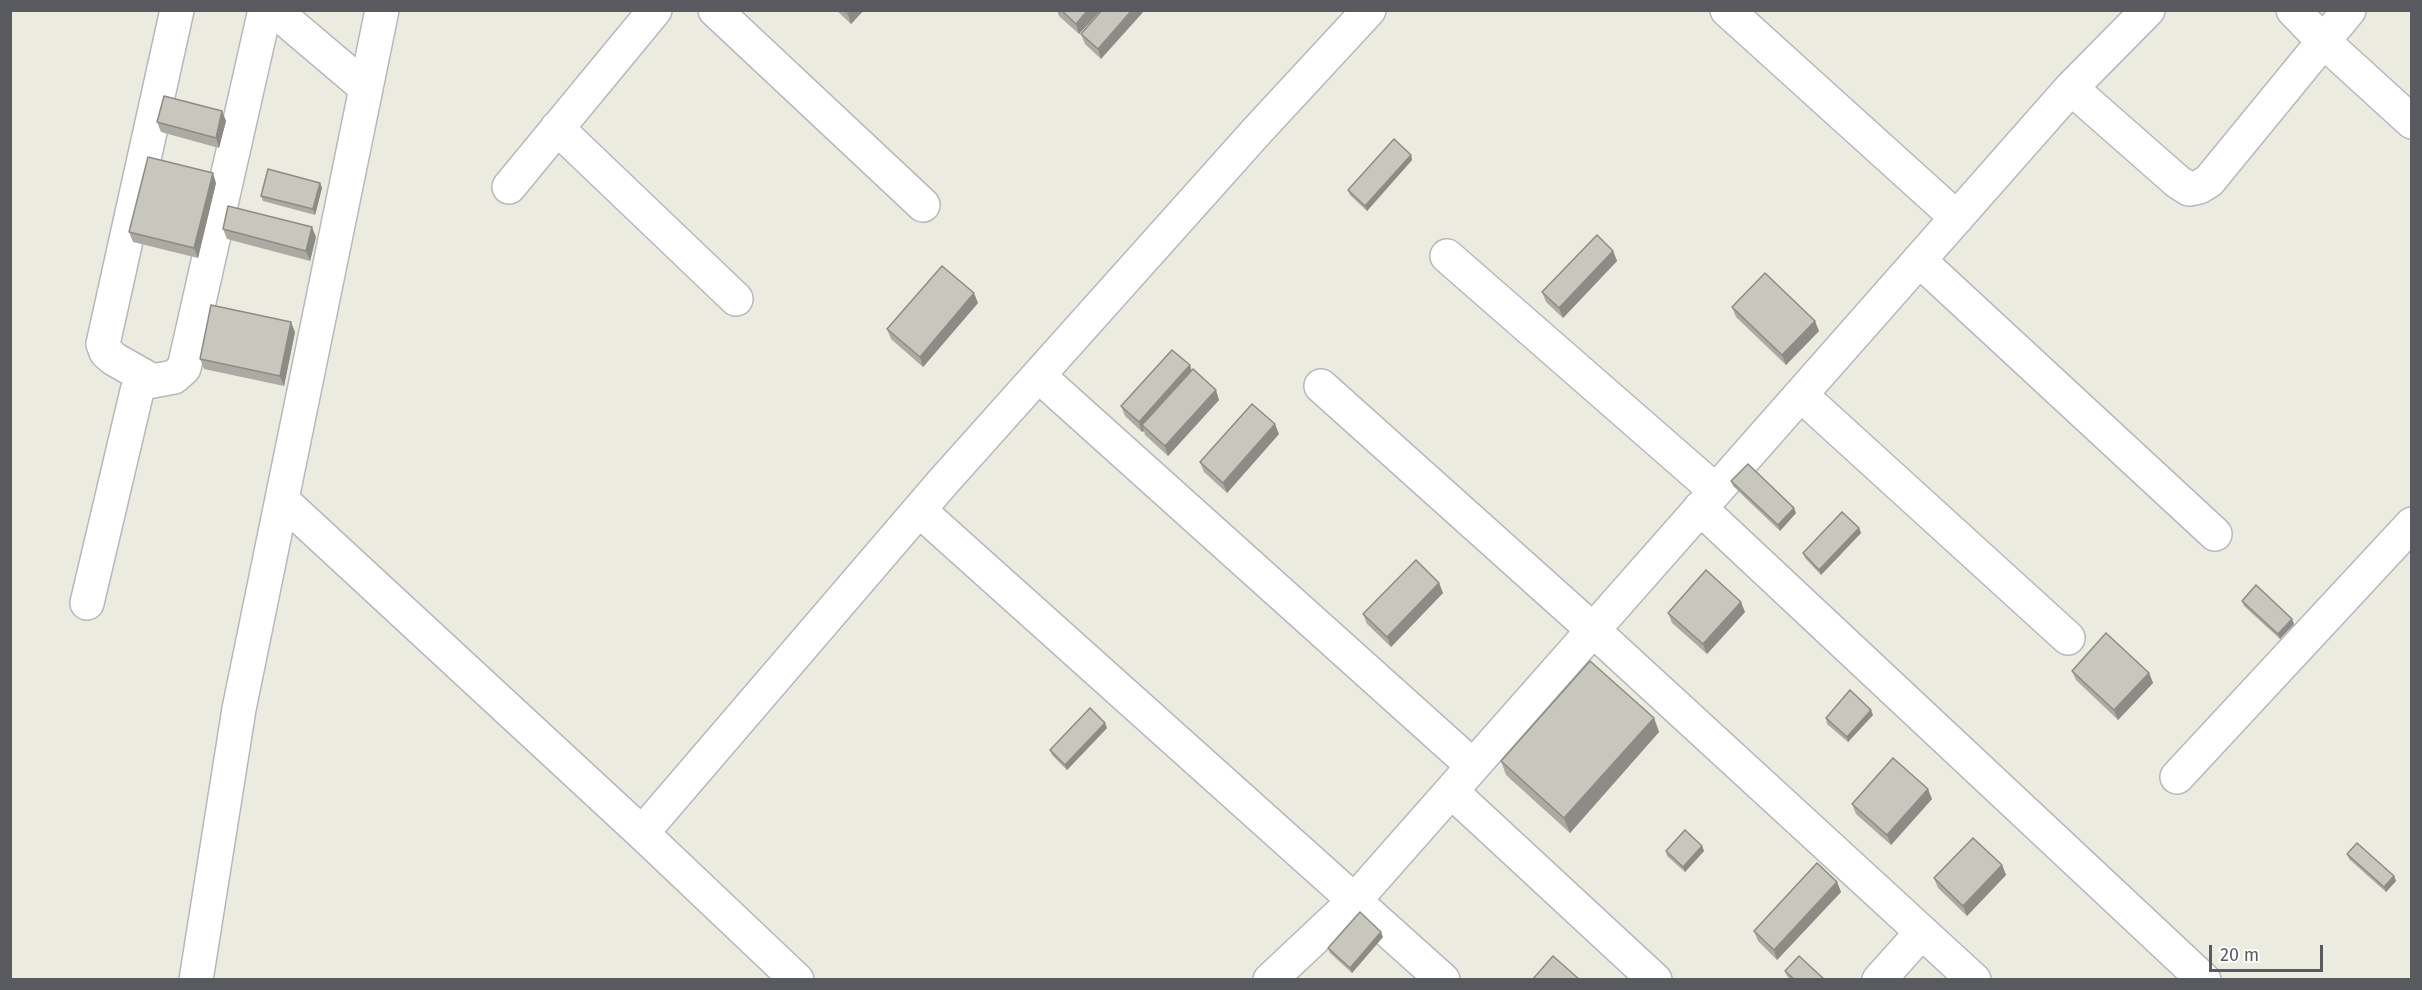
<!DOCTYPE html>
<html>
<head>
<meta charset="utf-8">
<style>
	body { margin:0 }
	#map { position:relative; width:2422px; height:990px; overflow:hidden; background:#ebebdf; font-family:"Fira Sans",sans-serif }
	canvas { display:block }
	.frame { position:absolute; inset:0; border:12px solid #585a60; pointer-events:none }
	.scale { position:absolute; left:2209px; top:945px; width:114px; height:27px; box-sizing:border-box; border:3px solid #585a60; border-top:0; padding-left:8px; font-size:18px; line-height:21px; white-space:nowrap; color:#585a60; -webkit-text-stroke:4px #fff; paint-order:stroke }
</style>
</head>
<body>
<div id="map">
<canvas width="2422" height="990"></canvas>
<div class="frame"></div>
<div class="scale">20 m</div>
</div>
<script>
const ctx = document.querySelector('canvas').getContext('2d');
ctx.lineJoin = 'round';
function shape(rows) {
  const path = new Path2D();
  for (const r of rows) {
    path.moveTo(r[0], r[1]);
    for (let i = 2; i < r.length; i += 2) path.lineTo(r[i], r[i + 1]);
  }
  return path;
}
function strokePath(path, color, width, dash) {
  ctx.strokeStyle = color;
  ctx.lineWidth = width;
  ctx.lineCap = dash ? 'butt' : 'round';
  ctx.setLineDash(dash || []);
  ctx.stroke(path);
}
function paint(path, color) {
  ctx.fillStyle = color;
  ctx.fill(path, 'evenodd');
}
const minor = shape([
	[274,10,366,88],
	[715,10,923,205],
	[1727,10,1957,218],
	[2293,10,2322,40,2412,122],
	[2071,88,2178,182,2189,189,2199,187,2209,181,2349,10],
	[557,128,736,299],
	[509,187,655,10],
	[1447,256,1716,491],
	[1919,260,2215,534],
	[1039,376,1473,766],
	[151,380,114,359,106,352,103,344,177,10],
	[1321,386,1593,630,1974,980],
	[1801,395,2068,638],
	[282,500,642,833,797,980],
	[1700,508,2204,980],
	[919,510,1443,980],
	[87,603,137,391,142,383,174,377,184,368,265,10],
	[2177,777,2412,524],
	[1451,791,1655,980],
	[642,833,943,482,1257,131,1369,10],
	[196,980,239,709,382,10],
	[1270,980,1355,900,2071,88,2148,10],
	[1879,980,1922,932]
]);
const wall = shape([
	[836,10,864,10,851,24],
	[1057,10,1101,10,1079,34,1059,16],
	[1102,10,1101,59,1085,44,1081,34],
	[222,111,226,121,219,148,161,132,157,122],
	[1411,155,1412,160,1367,211,1350,195,1348,190],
	[216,183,198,258,133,242,129,232],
	[320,183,322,188,315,215,263,201,261,196],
	[223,229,316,237,310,261,227,239],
	[1613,251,1617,261,1563,318,1546,302,1542,292],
	[978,303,923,367,891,339,887,329],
	[1732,307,1819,331,1786,365,1736,317],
	[295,332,284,386,204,369,200,359],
	[1190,365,1191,370,1219,400,1168,456,1145,435,1144,431,1142,432,1125,416,1121,406],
	[1279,434,1227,493,1204,472,1200,462],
	[1731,481,1796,513,1780,531,1733,486],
	[1859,528,1861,533,1821,575,1805,558,1803,553],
	[1439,583,1443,593,1391,647,1367,624,1363,614],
	[2242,601,2292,619,2294,624,2280,639,2244,606],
	[1745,612,1707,654,1672,623,1668,613],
	[2072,671,2149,673,2153,683,2118,720,2076,680],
	[1873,715,1848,742,1827,724,1826,718],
	[1654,718,1659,732,1570,833,1506,775,1501,761],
	[1107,728,1067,770,1052,755,1050,750],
	[1932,799,1891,845,1856,814,1852,804],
	[1702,846,1704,851,1685,872,1667,856,1666,851],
	[2347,854,2394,876,2396,881,2386,892,2349,859],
	[2002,865,2006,875,1967,916,1938,888,1934,878],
	[1837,882,1841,892,1777,960,1758,941,1754,931],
	[1383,937,1352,973,1330,953,1328,948],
	[1785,971,1825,980,1791,980,1787,976]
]);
const shadedWall = shape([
	[851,10,864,10,851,24,848,14],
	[1088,10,1101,10,1079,34,1076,24],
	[1132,10,1145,10,1101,59,1098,49],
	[222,111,226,121,219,148,216,138],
	[1411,155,1412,160,1367,211,1365,206],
	[213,173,216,183,198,258,194,248],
	[320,183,322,188,315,215,313,209],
	[312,227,316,237,310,261,306,251],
	[1613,251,1617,261,1563,318,1559,308],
	[974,293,978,303,923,367,920,357],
	[1815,321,1819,331,1786,365,1782,355],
	[291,322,295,332,284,386,280,376],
	[1190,365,1193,375,1142,425,1144,431,1142,432,1139,422],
	[1216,390,1219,400,1168,456,1165,446],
	[1275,424,1279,434,1227,493,1223,483],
	[1794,508,1796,513,1780,531,1778,525],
	[1859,528,1861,533,1821,575,1819,570],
	[1439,583,1443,593,1391,647,1387,637],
	[1741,602,1745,612,1707,654,1703,644],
	[2292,619,2294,624,2280,639,2278,634],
	[2149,673,2153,683,2118,720,2114,710],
	[1871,710,1873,715,1848,742,1847,737],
	[1654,718,1659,732,1570,833,1564,818],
	[1105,723,1107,728,1067,770,1065,765],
	[1928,789,1932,799,1891,845,1887,835],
	[1702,846,1704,851,1685,872,1683,867],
	[2002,865,2006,875,1967,916,1963,906],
	[2394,876,2396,881,2386,892,2384,887],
	[1837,882,1841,892,1777,960,1774,950],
	[1381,932,1383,937,1352,973,1350,968]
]);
const building = shape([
	[844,10,851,10,848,14,844,10],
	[1061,10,1088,10,1076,24,1061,10],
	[1102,10,1132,10,1098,49,1081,34,1102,10],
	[164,96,222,111,216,138,157,122,164,96],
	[1394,139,1411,155,1365,206,1348,190,1394,139],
	[148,157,213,173,194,248,129,232,148,157],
	[268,169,320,183,313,209,261,196,268,169],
	[228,206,312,227,306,251,223,229,228,206],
	[1597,235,1613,251,1559,308,1542,292,1597,235],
	[942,266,974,293,920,357,887,329,942,266],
	[1765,273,1815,321,1782,355,1732,307,1765,273],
	[211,305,291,322,280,376,200,359,211,305],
	[1172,350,1190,365,1139,422,1121,406,1172,350],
	[1193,369,1216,390,1165,446,1142,425,1193,369],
	[1252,404,1275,424,1223,483,1200,462,1252,404],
	[1748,464,1794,508,1778,525,1731,481,1748,464],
	[1842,512,1859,528,1819,570,1803,553,1842,512],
	[1416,560,1439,583,1387,637,1363,614,1416,560],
	[1706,570,1741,602,1703,644,1668,613,1706,570],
	[2256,585,2292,619,2278,634,2242,601,2256,585],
	[2106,633,2149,673,2114,710,2072,671,2106,633],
	[1590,661,1654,718,1564,818,1501,761,1590,661],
	[1850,690,1871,710,1847,737,1826,718,1850,690],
	[1090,708,1105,723,1065,765,1050,750,1090,708],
	[1893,758,1928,789,1887,835,1852,804,1893,758],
	[1685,830,1702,846,1683,867,1666,851,1685,830],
	[1973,838,2002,865,1963,906,1934,878,1973,838],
	[2357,843,2394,876,2384,887,2347,854,2357,843],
	[1817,863,1837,882,1774,950,1754,931,1817,863],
	[1360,912,1381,932,1350,968,1328,948,1360,912],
	[1553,956,1580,980,1532,980,1553,956],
	[1799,956,1825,980,1795,980,1785,971,1799,956]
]);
strokePath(minor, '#b7b8be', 36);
strokePath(minor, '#fff', 33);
paint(wall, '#acaba3');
paint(shadedWall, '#8c8b85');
paint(building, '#c8c7be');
strokePath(building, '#8c8b85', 1.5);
</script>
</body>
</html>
